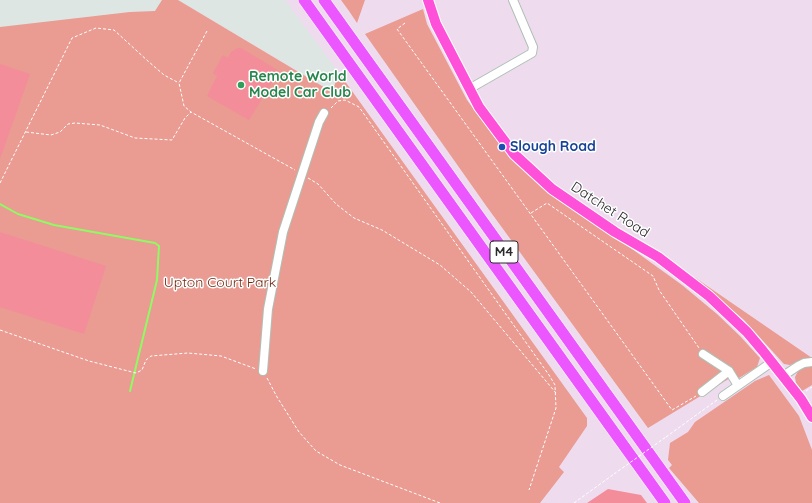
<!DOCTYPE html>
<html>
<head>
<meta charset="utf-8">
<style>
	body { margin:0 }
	canvas { display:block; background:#eedbee }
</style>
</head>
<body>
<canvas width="812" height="503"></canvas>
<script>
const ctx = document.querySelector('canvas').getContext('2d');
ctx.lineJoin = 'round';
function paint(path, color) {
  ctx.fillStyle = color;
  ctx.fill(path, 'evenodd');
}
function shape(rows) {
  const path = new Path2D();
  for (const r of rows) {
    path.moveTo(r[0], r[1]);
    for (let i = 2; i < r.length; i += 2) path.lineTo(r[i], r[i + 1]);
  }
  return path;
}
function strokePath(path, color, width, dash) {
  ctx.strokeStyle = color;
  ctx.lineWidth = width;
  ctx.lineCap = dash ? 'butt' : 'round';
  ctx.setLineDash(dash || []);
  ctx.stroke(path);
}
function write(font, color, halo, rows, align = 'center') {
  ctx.font = font + ' Quicksand,sans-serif';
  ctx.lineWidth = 3;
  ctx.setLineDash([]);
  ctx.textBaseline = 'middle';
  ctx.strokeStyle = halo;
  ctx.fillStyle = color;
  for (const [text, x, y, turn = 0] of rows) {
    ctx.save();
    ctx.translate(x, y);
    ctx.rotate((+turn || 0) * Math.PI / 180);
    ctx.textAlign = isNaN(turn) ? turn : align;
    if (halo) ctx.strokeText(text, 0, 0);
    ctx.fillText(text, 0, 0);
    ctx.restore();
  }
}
const industrial = shape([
	[0,0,162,0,155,11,130,12,7,27,0,27],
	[178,0,285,0,339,73,333,92]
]);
const green = shape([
	[162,0,178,0,332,92,339,73,587,418,587,426,559,467,564,472,540,503,0,503,0,27,130,12,155,11],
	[341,0,365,0,357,23,349,11],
	[423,9,427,24,467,100,509,157,535,179,682,285,717,314,740,336,760,358,757,367,739,378,735,375,648,428,487,207,365,34],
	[694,277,812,358,790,365,784,364,744,320],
	[805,366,812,366,812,385,802,391,796,383,795,377,798,371],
	[769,375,799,416,812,450,812,503,699,503,669,468,672,465,668,460,670,443,688,432,695,422,755,381]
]);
const pitch = shape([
	[238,48,241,48,279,71,249,120,207,96,217,76,213,73,223,55,228,58,231,52],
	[0,64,30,74,0,159],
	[0,232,106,266,84,334,0,307],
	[608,489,641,495,647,503,587,503]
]);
const stream = shape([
	[0,204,18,214,54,225,155,243,159,246,157,280,130,391]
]);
const path = shape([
	[405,23,397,29,672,410,696,396],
	[207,31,179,83,184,106,191,112,295,170],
	[331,108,338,101,345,100,359,107,549,375,555,385,556,408,529,490],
	[26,132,51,135,60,132,68,124,75,123,100,125,135,138,172,140,185,118,191,112],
	[308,178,318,184,336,204,354,218,382,230,440,265,471,292,556,393],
	[0,183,72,38,96,28,114,30,149,62,164,75,179,83],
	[531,213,547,203,653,276,659,290,699,348],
	[0,330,89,361,136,373,142,370,146,360,151,356,188,353,221,356,256,369],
	[267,378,277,397,299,432,316,451,340,465,440,503],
	[806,391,812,387],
	[666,437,717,400],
	[574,503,614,474]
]);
const minor = shape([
	[469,89,532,53,533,47,513,0],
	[703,354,729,371],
	[263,371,268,309,283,232,319,122,324,113],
	[783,376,798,366,804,363,812,362],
	[702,392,729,371,737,384],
	[723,396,772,362]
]);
const major = shape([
	[428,0,436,24,479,107,514,154,552,189,615,232,658,257,709,296,747,332,763,351,801,399,812,417]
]);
const highway = shape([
	[304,0,665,503],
	[324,0,685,503]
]);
const pathBridge = shape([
	[614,474,666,437]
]);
const markers = [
	[241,85,4,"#2e9e5b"],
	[502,147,4,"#1a4fb4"]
];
const shields = [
	[504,252,28]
];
const shieldNames = [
	["M4",504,252]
];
const leisureNames = [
	["Remote World",249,77],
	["Model Car Club",249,93]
];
const transitNames = [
	["Slough Road",510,147]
];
const streetNames = [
	["Datchet Road",610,210,33]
];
const parkNames = [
	["Upton Court Park",220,283]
];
paint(industrial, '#dde6e3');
paint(green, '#ea9b92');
paint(pitch, '#f38d9a');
strokePath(stream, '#8ffb64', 2);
strokePath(minor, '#afc0b4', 10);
strokePath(major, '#fff', 12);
strokePath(highway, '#fff', 12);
strokePath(path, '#fff', 1, [3, 2]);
strokePath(minor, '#fff', 8);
strokePath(major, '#ff50da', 10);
strokePath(highway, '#eb56ff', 11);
strokePath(pathBridge, '#fff', 1, [3, 2]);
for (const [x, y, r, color] of markers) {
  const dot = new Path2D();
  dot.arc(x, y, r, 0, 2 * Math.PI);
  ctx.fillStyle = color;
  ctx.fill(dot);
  strokePath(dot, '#fff', 1.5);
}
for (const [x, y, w] of shields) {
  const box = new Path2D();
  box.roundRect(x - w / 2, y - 11, w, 22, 3);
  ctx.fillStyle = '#fff';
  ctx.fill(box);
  strokePath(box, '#2b2b2b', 1);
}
write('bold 13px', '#2b2b2b', null, shieldNames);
write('bold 14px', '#27864d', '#fff', leisureNames, 'left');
write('bold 14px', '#164399', '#fff', transitNames, 'left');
write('14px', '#2b2b2b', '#fff', streetNames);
write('14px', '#702913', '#fff', parkNames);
</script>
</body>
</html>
